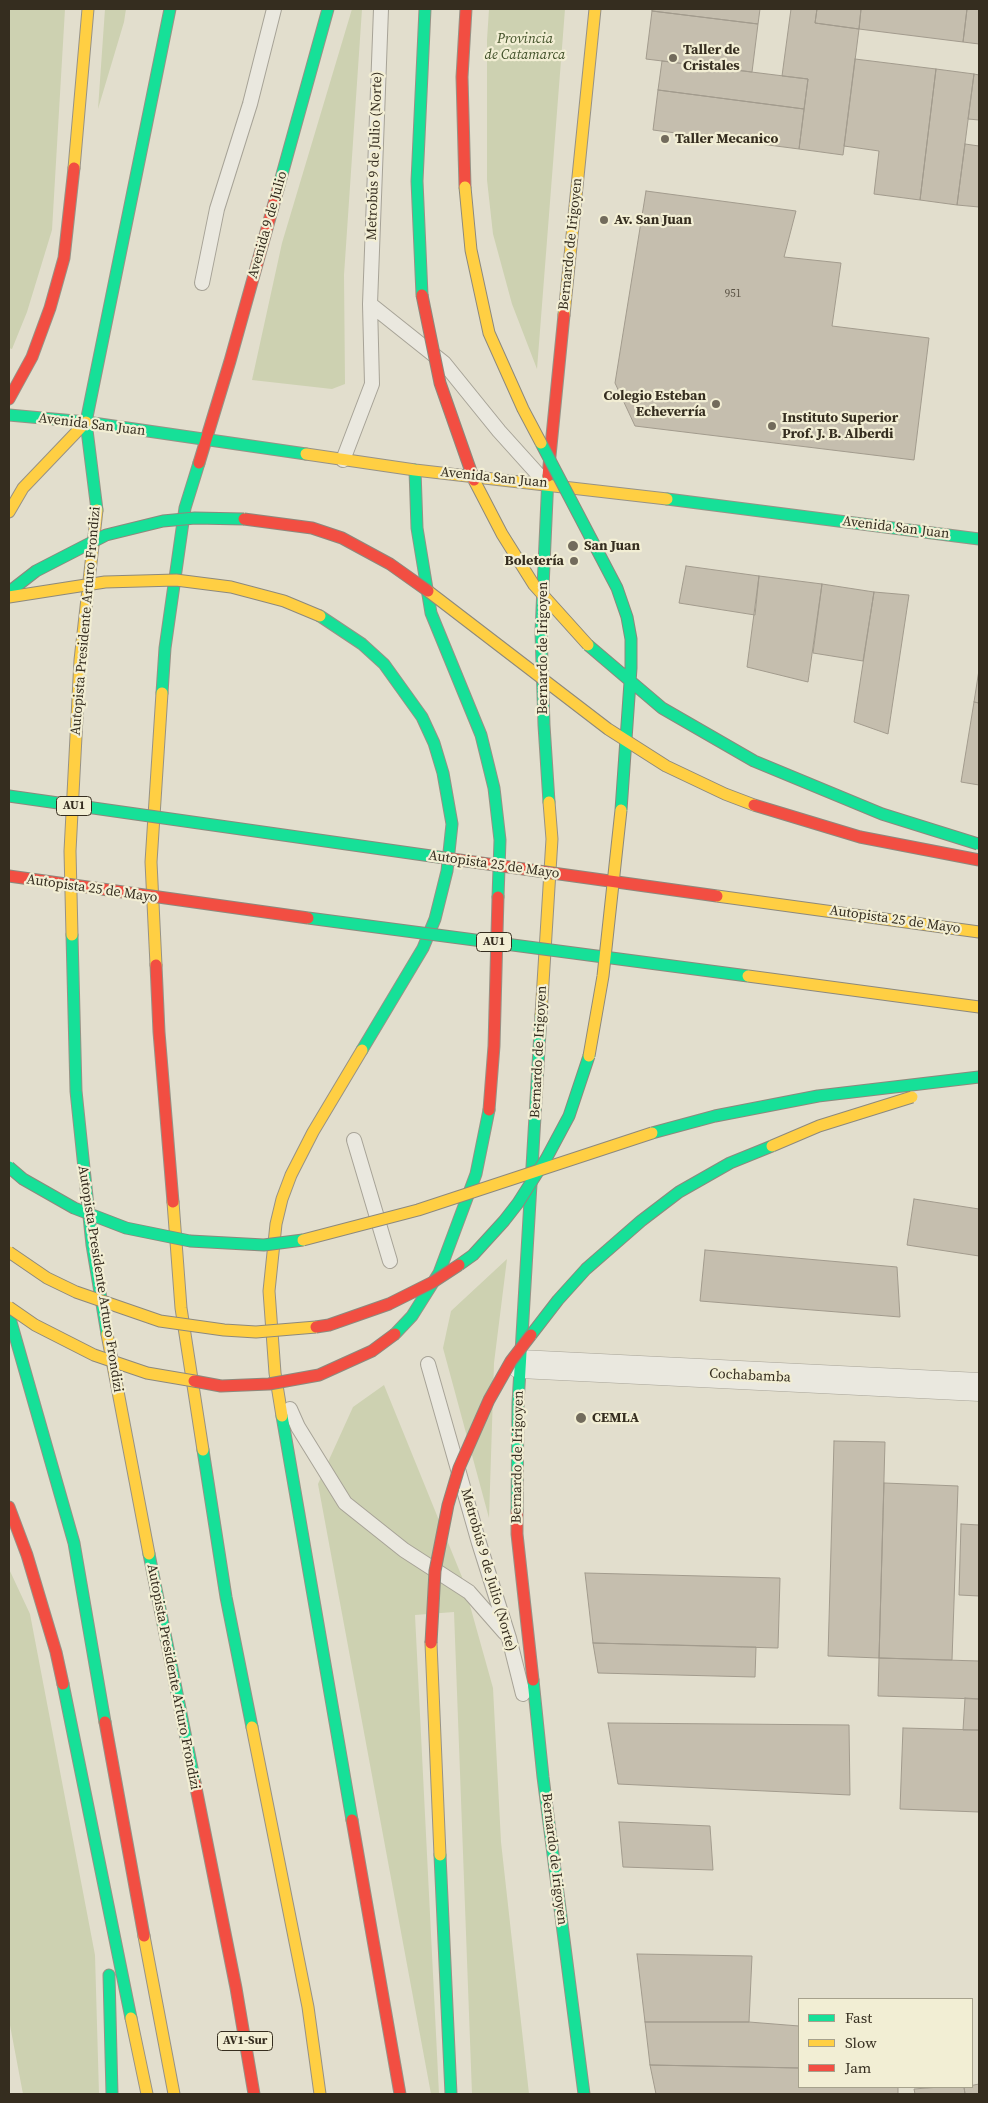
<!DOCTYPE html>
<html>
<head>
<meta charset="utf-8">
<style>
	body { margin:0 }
	#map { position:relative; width:988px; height:2103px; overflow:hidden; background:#e2decd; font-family:"Source Serif 4",serif }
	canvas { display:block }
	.frame { position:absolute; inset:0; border:10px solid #352d1f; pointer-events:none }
	.legend { position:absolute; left:798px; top:1998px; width:175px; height:90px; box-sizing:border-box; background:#f2eed4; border:1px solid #a6a18c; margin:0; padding:6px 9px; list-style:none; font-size:15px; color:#352d1f }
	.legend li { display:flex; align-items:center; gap:10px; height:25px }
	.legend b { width:25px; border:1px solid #a6a18c }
</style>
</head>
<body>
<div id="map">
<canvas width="988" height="2103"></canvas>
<div class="frame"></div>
<ul class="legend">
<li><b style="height:6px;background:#16e098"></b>Fast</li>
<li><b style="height:6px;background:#ffcf43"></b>Slow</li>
<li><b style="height:6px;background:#f24e42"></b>Jam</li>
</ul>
</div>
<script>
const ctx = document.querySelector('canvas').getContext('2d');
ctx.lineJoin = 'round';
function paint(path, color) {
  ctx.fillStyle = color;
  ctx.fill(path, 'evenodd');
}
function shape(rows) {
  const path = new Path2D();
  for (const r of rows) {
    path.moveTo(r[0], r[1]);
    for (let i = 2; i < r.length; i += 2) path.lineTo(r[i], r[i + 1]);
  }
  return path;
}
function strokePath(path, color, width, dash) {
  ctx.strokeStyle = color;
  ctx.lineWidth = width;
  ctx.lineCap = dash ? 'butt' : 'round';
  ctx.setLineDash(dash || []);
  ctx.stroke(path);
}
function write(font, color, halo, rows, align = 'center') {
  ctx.font = font + ' "Source Serif 4",serif';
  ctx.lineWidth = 4.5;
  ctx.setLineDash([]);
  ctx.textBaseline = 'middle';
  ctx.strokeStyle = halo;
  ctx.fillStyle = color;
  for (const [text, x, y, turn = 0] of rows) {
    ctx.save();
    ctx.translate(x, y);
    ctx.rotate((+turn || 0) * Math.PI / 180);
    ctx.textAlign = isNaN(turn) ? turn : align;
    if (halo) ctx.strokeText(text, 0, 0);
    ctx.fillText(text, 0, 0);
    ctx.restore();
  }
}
const green = shape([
	[9,9,65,9,52,230,27,312,12,349,9,348],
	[105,9,126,9,124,22,98,109],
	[352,9,362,9,344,275,345,384,332,389,252,380,282,243],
	[489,9,565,9,537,369,512,304,493,234,487,180,487,40],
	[507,1259,494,1363,489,1518,443,1348,451,1311],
	[384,1385,462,1577,493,1688,501,1842,529,2094,472,2094,454,1612,415,1615,439,2094,431,2094,318,1484,353,1407],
	[9,1569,30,1614,95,1955,99,2094,23,2094,9,2020]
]);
const building = shape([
	[652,9,760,9,758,24,652,11,652,9],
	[791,9,817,9,815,23,859,29,843,155,799,149,808,79,782,76,791,9],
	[817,9,861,9,859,29,815,23,817,9],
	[861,9,967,9,963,42,859,29,861,9],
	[967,9,979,9,979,44,963,42,967,9],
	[652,11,758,24,752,72,646,59,652,11],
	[855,59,936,69,920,200,874,194,879,151,844,146,855,59],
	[662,61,808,79,804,109,658,90,662,61],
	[936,69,974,74,957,205,920,200,936,69],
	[974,74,979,75,979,120,968,119,974,74],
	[658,90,804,109,799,149,653,130,658,90],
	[965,144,979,146,979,207,957,205,965,144],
	[646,191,796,211,784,257,841,263,832,326,929,338,914,460,635,426,615,383,646,191],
	[686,566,759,576,755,615,679,603,686,566],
	[759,576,822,584,808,682,747,667,759,576],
	[822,584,874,592,863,661,813,653,822,584],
	[874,592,909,595,888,734,854,722,874,592],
	[979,670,979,703,974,702,979,670],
	[974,702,979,703,979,785,961,782,974,702],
	[914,1199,979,1209,979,1256,907,1245,914,1199],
	[705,1250,897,1267,900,1317,700,1301,705,1250],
	[834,1441,885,1442,879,1658,828,1656,834,1441],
	[884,1483,958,1486,952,1660,879,1658,884,1483],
	[961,1524,979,1525,979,1596,959,1595,961,1524],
	[585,1573,780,1578,778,1648,593,1643,585,1573],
	[593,1643,756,1647,755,1677,598,1673,593,1643],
	[879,1658,979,1661,979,1699,878,1696,879,1658],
	[965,1698,979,1699,979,1730,963,1730,965,1698],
	[608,1723,849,1725,850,1795,618,1784,608,1723],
	[903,1728,979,1730,979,1812,900,1809,903,1728],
	[619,1822,710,1826,713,1870,623,1867,619,1822],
	[637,1954,752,1956,749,2022,645,2022,637,1954],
	[645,2022,749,2022,799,2026,799,2068,650,2065,645,2022],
	[650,2065,799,2068,799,2087,898,2087,898,2094,656,2094,650,2065],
	[979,2084,979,2094,965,2094,964,2087,979,2084],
	[940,2087,964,2087,965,2094,915,2094,914,2089,940,2087]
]);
const lane = shape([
	[202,283,217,209,250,104,274,9],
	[370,304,444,363,499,431,544,481],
	[343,460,372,384,370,304,381,9],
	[354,1140,390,1261],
	[428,1364,479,1543,509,1638,523,1694],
	[290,1409,298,1427,345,1503,404,1550,469,1592,505,1633]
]);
const street = shape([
	[520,1364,979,1387]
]);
const fast = shape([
	[278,189,328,9],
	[422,295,417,181,425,9],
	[9,415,86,422,306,454],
	[415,470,417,528,431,613,481,735,494,788,500,840,498,897],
	[548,476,541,632,544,725,549,802],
	[667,499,979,539],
	[97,510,86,422,170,9],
	[320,616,362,644,384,664,422,717,434,743,443,773,452,824,447,871,435,919,423,948,362,1050],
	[162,693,165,648,185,508,199,463],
	[72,935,76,1091,92,1245,107,1334],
	[9,1315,74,1543,105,1722],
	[395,1334,412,1316,439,1273,476,1174,489,1110],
	[282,1416,352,1820],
	[203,1450,226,1597,252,1727],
	[517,1511,518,1403,541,1015],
	[149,1554,195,1783],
	[533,1680,543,1777,584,2094],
	[63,1684,131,2018],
	[440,1855,451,2094],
	[109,1975,112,2094]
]);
const slow = shape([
	[74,168,88,9],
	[564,315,595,9],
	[306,454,415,470,667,499],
	[9,512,23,488,86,422],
	[72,935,70,851,80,660,97,510],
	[156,965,151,862,162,693],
	[541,1015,552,839,549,802],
	[173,1202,181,1308,203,1450],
	[107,1334,149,1554],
	[282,1416,275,1373,269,1291,276,1224,282,1199,291,1175,313,1132,362,1050],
	[431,1643,440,1855],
	[252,1727,308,2007,320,2094],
	[144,1936,174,2094],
	[131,2018,147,2094]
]);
const jam = shape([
	[465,187,462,77,466,9],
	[9,399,32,357,50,308,64,258,74,168],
	[199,463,230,361,278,189],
	[548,476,564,315],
	[156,965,159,1032,173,1202],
	[489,1110,494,1046,498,897],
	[9,1507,27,1555,56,1652,63,1684],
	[517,1511,517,1534,533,1680],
	[105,1722,144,1936],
	[195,1783,236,1988,254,2094],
	[352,1820,400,2094]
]);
const fastBridge = shape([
	[541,443,617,588,627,617,631,639,631,668,621,810],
	[9,592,36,571,106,535,163,521,195,518,244,519],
	[588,645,662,708,754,761,882,814,978,844],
	[9,796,445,858],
	[308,918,748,976],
	[652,1133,715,1116,818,1096,979,1077],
	[9,1167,23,1179,74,1208,126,1228,190,1241,264,1245,303,1240],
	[459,1265,473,1255,504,1221,518,1203,546,1159,569,1116,589,1056],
	[531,1335,558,1300,586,1269,641,1221,679,1192,730,1163,772,1146]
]);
const slowBridge = shape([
	[465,187,471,250,489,333,523,409,541,443],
	[474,480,502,534,534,585,588,645],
	[428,591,608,729,666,766,725,794,754,805],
	[9,597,105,582,176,580,231,587,284,601,320,616],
	[717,896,979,932],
	[748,976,979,1007],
	[589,1056,603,976,621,810],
	[772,1146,819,1126,912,1097],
	[303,1240,418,1210,652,1133],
	[9,1252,47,1278,76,1292,160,1321,224,1330,256,1332,316,1327],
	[9,1307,35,1325,94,1355,147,1373,194,1381]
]);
const jamBridge = shape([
	[422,295,440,383,474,480],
	[244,519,312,528,342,538,390,564,428,591],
	[754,805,860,837,979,860],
	[445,858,717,896],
	[9,876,308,918],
	[316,1327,329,1325,389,1304,433,1282,459,1265],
	[194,1381,221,1386,269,1384,319,1375,372,1351,395,1334],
	[431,1643,435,1571,448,1505,459,1468,489,1400,511,1361,531,1335]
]);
const markers = [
	[673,58,5,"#726b5c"],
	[665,139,5,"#726b5c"],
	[604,220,5,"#726b5c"],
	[716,404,5,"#726b5c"],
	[772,426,5,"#726b5c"],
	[573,546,6,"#726b5c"],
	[574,561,5,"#726b5c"],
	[581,1418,6,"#726b5c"]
];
const numberNames = [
	["951",733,294]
];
const shields = [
	[74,806,35],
	[494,942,35],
	[245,2041,55]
];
const shieldNames = [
	["AU1",74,806],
	["AU1",494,942],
	["AV1-Sur",245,2041]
];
const parkNames = [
	["Provincia",525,39],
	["de Catamarca",525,55]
];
const poiNames = [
	["Taller de",683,50],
	["Cristales",683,66],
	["Taller Mecanico",675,139],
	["Av. San Juan",614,220],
	["Colegio Esteban",706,396,"right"],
	["Echeverría",706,412,"right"],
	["Instituto Superior",782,418],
	["Prof. J. B. Alberdi",782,434],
	["San Juan",584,546],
	["Boletería",564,561,"right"],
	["CEMLA",592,1418]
];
const streetNames = [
	["Metrobús 9 de Julio (Norte)",375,156,-88],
	["Avenida 9 de Julio",268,225,-74],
	["Bernardo de Irigoyen",571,244,-84],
	["Avenida San Juan",92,425,7],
	["Avenida San Juan",494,478,6],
	["Avenida San Juan",896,528,7],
	["Autopista Presidente Arturo Frondizi",86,621,-85],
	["Bernardo de Irigoyen",543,648,-90],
	["Autopista 25 de Mayo",494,865,8],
	["Autopista 25 de Mayo",92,889,8],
	["Autopista 25 de Mayo",895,920,8],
	["Bernardo de Irigoyen",539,1052,-87],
	["Autopista Presidente Arturo Frondizi",100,1279,81],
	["Cochabamba",750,1376,3],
	["Bernardo de Irigoyen",518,1457,-89],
	["Metrobús 9 de Julio (Norte)",488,1570,74],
	["Autopista Presidente Arturo Frondizi",173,1677,79],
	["Bernardo de Irigoyen",554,1859,83]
];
paint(green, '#cdd1b1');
paint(building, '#c5beae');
strokePath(building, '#a29b8d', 1);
strokePath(lane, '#a7a397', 16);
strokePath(street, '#a7a397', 29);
strokePath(fast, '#979286', 13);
strokePath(slow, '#979286', 13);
strokePath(jam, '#979286', 13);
strokePath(lane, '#eae8df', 14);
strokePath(street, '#eae8df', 28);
strokePath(fast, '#16e098', 11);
strokePath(slow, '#ffcf43', 11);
strokePath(jam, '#f24e42', 11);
strokePath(fastBridge, '#8d897d', 13, []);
strokePath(slowBridge, '#8d897d', 13, []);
strokePath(jamBridge, '#8d897d', 13, []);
strokePath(fastBridge, '#16e098', 11);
strokePath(slowBridge, '#ffcf43', 11);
strokePath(jamBridge, '#f24e42', 11);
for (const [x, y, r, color] of markers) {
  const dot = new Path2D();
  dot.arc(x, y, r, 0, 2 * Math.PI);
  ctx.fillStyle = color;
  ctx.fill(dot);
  strokePath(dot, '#f2eed4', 2);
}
write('11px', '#595143', null, numberNames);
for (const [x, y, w] of shields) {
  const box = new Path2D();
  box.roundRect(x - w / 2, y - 9.5, w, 19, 4);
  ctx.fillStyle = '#f2eed4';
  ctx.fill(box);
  strokePath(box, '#352d1f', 1);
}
write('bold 12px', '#352d1f', null, shieldNames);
write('italic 14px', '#405028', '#f2eed4', parkNames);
write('bold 14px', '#352d1f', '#f2eed4', poiNames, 'left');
write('14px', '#352d1f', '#f2eed4', streetNames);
</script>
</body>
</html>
